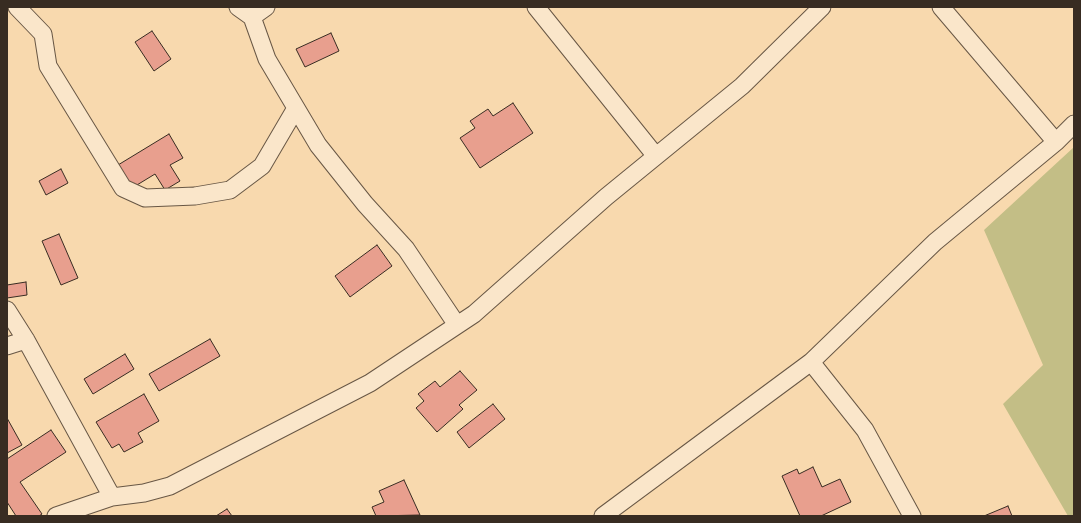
<!DOCTYPE html>
<html>
<head>
<meta charset="utf-8">
<style>
	body { margin:0 }
	#map { position:relative; width:1081px; height:523px; overflow:hidden; background:#f8d9ae; font-family:"Old Standard TT",serif }
	canvas { display:block }
	.frame { position:absolute; inset:0; border:8px solid #382c22; pointer-events:none }
</style>
</head>
<body>
<div id="map">
<canvas width="1081" height="523"></canvas>
<div class="frame"></div>
</div>
<script>
const ctx = document.querySelector('canvas').getContext('2d');
ctx.lineJoin = 'round';
function paint(path, color) {
  ctx.fillStyle = color;
  ctx.fill(path, 'evenodd');
}
function shape(rows) {
  const path = new Path2D();
  for (const r of rows) {
    path.moveTo(r[0], r[1]);
    for (let i = 2; i < r.length; i += 2) path.lineTo(r[i], r[i + 1]);
  }
  return path;
}
function strokePath(path, color, width, dash) {
  ctx.strokeStyle = color;
  ctx.lineWidth = width;
  ctx.lineCap = dash ? 'butt' : 'round';
  ctx.setLineDash(dash || []);
  ctx.stroke(path);
}
const green = shape([
	[1074,147,1074,516,1068,516,1003,404,1043,365,984,230]
]);
const building = shape([
	[152,31,171,59,154,71,135,42,152,31],
	[331,33,339,51,305,67,296,49,331,33],
	[513,103,533,133,480,168,460,138,475,128,470,121,488,109,493,116,513,103],
	[169,134,183,158,170,165,180,181,165,190,155,174,132,188,118,165,169,134],
	[61,169,68,183,46,195,39,181,61,169],
	[59,234,78,278,61,285,42,241,59,234],
	[377,245,392,266,350,297,335,276,377,245],
	[26,282,27,295,7,298,7,285,26,282],
	[210,339,220,356,159,391,149,374,210,339],
	[125,354,134,369,93,394,84,379,125,354],
	[460,371,477,390,459,405,463,409,437,432,416,408,424,401,418,394,435,381,440,387,460,371],
	[144,394,159,421,138,433,143,442,124,452,119,444,112,448,96,422,144,394],
	[493,404,505,419,469,448,457,432,493,404],
	[7,418,22,445,7,453,7,418],
	[51,430,66,452,20,482,42,514,39,516,16,516,7,502,7,459,51,430],
	[813,467,822,487,840,479,851,502,821,516,800,516,782,476,797,469,799,474,813,467],
	[404,480,420,515,376,516,372,507,384,502,379,491,404,480],
	[1008,506,1012,516,984,516,1008,506],
	[227,509,232,516,216,516,227,509]
]);
const street = shape([
	[17,7,43,34,48,66,123,188,145,198,195,196,230,190,262,166,296,108],
	[238,7,252,17,267,59,318,145,365,204,406,249,457,325],
	[536,7,655,155],
	[941,7,1056,142],
	[252,17,266,7],
	[7,310,26,340,112,497,144,493,170,486,370,383,474,314,606,197,742,86,822,7],
	[7,346,26,340],
	[811,362,865,430,912,516],
	[56,516,112,497],
	[603,516,811,362,935,242,1056,142,1074,124]
]);
paint(green, '#c3be86');
paint(building, '#e89f8e');
strokePath(building, '#382c22', 1);
strokePath(street, '#685745', 19);
strokePath(street, '#fae6ca', 17);
</script>
</body>
</html>
